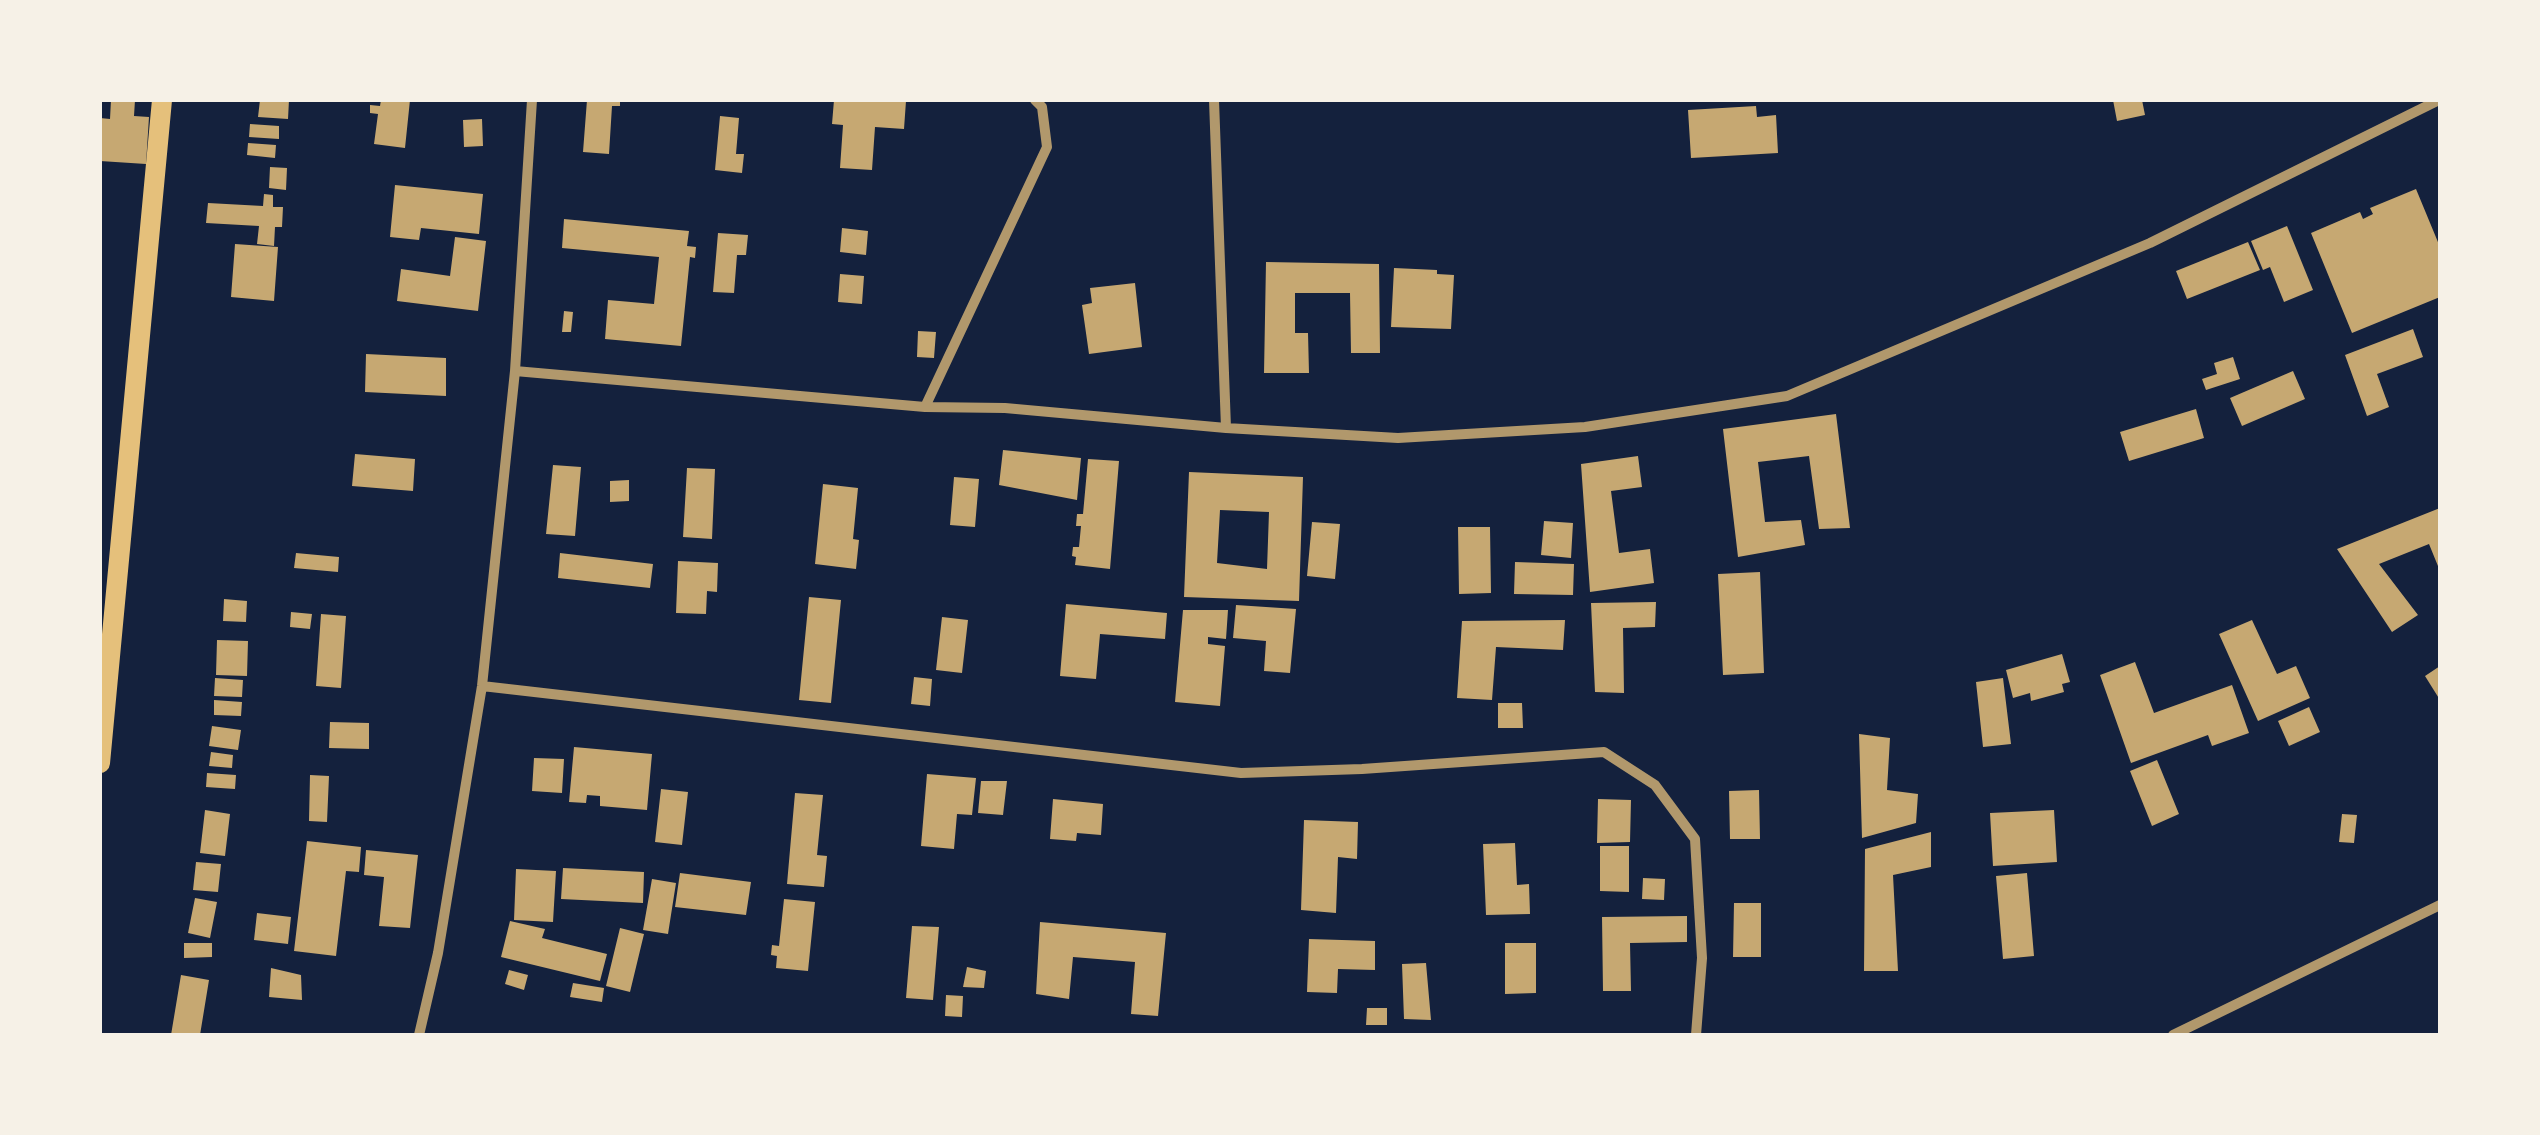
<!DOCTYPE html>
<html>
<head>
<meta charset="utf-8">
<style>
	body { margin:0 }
	#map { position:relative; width:2540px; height:1135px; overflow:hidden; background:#14213d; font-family:Lora,serif }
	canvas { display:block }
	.frame { position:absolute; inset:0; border:102px solid #f6f1e7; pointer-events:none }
</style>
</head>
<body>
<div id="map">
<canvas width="2540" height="1135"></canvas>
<div class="frame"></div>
</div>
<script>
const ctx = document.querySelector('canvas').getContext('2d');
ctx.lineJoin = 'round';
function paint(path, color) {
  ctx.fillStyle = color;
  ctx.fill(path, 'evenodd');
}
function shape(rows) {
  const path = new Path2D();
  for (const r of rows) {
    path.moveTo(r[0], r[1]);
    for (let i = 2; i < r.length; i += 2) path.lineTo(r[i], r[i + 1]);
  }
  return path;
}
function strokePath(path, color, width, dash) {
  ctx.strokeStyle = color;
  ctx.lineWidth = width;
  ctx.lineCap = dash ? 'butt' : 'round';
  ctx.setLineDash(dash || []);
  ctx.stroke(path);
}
const building = shape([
	[111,100,135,100,134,116,149,117,146,164,100,161,100,118,110,119],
	[260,100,289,100,288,119,258,117],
	[381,100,410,100,405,148,374,144,378,114,370,113,370,105,380,106],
	[587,100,620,100,620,106,612,106,609,154,583,152],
	[834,100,906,101,904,129,875,127,872,170,840,168,843,125,832,124],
	[2113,100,2142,100,2145,115,2117,121],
	[1756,106,1757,117,1776,115,1778,153,1691,158,1688,110],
	[720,116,739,118,736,154,744,154,742,173,715,170],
	[482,119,483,146,464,147,463,120],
	[250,124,279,126,279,139,249,137],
	[248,143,276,145,275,158,247,155],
	[270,167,287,168,286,190,269,188],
	[395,185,483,194,479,234,421,228,419,240,390,237],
	[2416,189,2440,247,2440,297,2352,333,2311,233,2360,212,2363,219,2373,214,2370,208],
	[264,194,273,195,273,207,283,207,282,227,275,227,274,246,257,244,259,226,206,223,208,203,263,206],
	[564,219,689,231,687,246,696,247,695,258,690,257,681,346,605,339,608,300,654,304,659,257,562,248],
	[2287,226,2313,290,2284,302,2270,267,2263,270,2251,241],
	[842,228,868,231,866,255,840,252],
	[718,233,748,235,746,255,737,255,734,293,713,292],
	[455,237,486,241,478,311,397,301,401,269,450,276],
	[2248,242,2260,270,2187,299,2176,271],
	[235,244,278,247,274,301,231,297],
	[1266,262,1379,264,1380,353,1351,353,1350,293,1295,293,1295,333,1308,333,1309,373,1264,373],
	[1394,268,1437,270,1437,274,1454,275,1451,329,1391,327],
	[840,274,864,276,862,304,838,302],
	[1135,283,1142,347,1089,354,1082,305,1092,303,1090,288],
	[564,311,573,312,571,332,562,332],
	[2413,329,2423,357,2377,374,2389,407,2367,416,2345,355],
	[918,331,936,332,934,358,917,357],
	[366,354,446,358,446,396,365,392],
	[2233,357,2240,379,2206,390,2202,379,2217,374,2214,363],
	[2293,371,2305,399,2242,426,2230,398],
	[2196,409,2204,438,2129,461,2120,432],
	[1836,414,1850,528,1819,529,1809,456,1758,462,1765,522,1801,520,1805,545,1738,557,1723,429],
	[1003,450,1081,458,1077,500,999,485],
	[355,454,415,459,413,491,352,486],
	[1638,456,1642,487,1611,491,1619,553,1650,549,1654,583,1590,592,1581,464],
	[1088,459,1119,461,1110,569,1075,565,1076,557,1072,556,1073,547,1079,547,1081,526,1076,526,1077,514,1083,514],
	[553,465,581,467,575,536,546,534],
	[687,468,715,469,712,539,683,537],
	[1189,472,1303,477,1299,601,1184,597],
	[1220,510,1269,512,1267,569,1217,563],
	[954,477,979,479,975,527,950,525],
	[629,480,629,501,610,502,610,481],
	[823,484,858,488,853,539,859,540,856,569,815,564],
	[2440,508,2440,571,2429,544,2379,564,2418,615,2392,632,2337,549],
	[1544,521,1573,523,1571,558,1541,555],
	[1312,522,1340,524,1335,579,1307,576],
	[1458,527,1490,527,1491,593,1459,594],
	[296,553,339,557,338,572,294,568],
	[560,553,653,564,650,588,558,578],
	[678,561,718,563,717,592,707,591,706,614,676,613],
	[1515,562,1574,564,1573,595,1514,594],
	[1760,572,1764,673,1723,675,1718,574],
	[809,597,841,600,831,703,799,700],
	[224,599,247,601,246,622,223,621],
	[1656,602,1655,627,1623,628,1624,693,1595,692,1591,603],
	[1066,604,1167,613,1165,639,1100,634,1096,679,1060,676],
	[1236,605,1296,609,1290,673,1264,671,1266,641,1233,638],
	[1183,610,1228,610,1226,639,1208,637,1208,644,1225,646,1220,706,1175,702],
	[291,612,312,614,310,629,290,627],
	[321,614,346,616,341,688,316,686],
	[942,617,968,620,962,673,936,670],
	[1565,620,1563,650,1496,647,1492,700,1457,698,1462,621],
	[2252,620,2277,674,2296,666,2310,698,2258,721,2219,634],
	[217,640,248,641,247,676,216,675],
	[2062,654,2070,682,2062,684,2064,692,2031,701,2030,693,2013,698,2006,670],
	[2135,662,2154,713,2232,685,2249,733,2212,746,2208,735,2131,763,2100,675],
	[2440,666,2440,700,2425,676],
	[914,677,932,679,930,706,911,704],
	[215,678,243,680,242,697,214,696],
	[2003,678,2011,744,1983,747,1976,682],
	[214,700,242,702,241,716,214,715],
	[1498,703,1522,703,1523,728,1498,728],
	[2309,707,2320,732,2289,746,2278,721],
	[330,722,369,723,369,749,329,748],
	[212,726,241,730,238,750,209,746],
	[1859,734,1890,738,1887,790,1918,794,1916,823,1862,838],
	[574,747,652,754,647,810,600,806,600,796,587,795,586,803,569,802],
	[211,752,233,755,232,768,209,766],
	[534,758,564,759,562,793,532,791],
	[2157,760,2179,814,2152,826,2130,771],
	[207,773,236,775,235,789,206,787],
	[927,774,976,778,972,815,957,814,954,849,921,846],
	[310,775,329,776,327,822,309,821],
	[981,781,1007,781,1003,815,978,813],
	[661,789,688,792,682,845,655,842],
	[1759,790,1760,839,1730,839,1729,791],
	[795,793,823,795,817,855,827,856,824,887,787,884],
	[1053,799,1103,804,1101,835,1077,833,1076,841,1050,839],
	[1598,799,1631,800,1630,842,1597,843],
	[205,810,230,814,225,856,200,853],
	[2054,810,2057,862,1993,866,1990,813],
	[2342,814,2357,815,2354,843,2339,842],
	[1304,820,1358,822,1357,859,1338,857,1336,913,1301,910],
	[1931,832,1931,867,1893,875,1898,971,1864,971,1865,849],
	[307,841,361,847,359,872,346,871,336,956,294,951],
	[1515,843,1517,885,1529,884,1530,914,1486,915,1483,844],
	[1600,846,1629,846,1629,892,1600,891],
	[366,850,418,855,410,928,379,926,384,877,364,875],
	[196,862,221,864,218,892,193,890],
	[563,868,644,872,643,903,561,899],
	[516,869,556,871,553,922,514,920],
	[680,873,751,882,746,915,675,907],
	[2027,873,2034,956,2003,959,1996,876],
	[1643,878,1665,879,1664,900,1642,899],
	[652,879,676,883,668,934,643,930],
	[195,898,217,902,210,938,188,933],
	[784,899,815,902,808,971,776,968,777,956,771,955,772,945,779,946],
	[1734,903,1761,903,1761,957,1733,957],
	[257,913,291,917,288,944,254,940],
	[1687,916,1687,942,1630,943,1631,991,1603,991,1602,917],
	[510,921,545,929,542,938,607,954,600,981,501,957],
	[1040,922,1166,933,1158,1016,1131,1014,1135,962,1073,957,1069,999,1036,994],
	[912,926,939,927,933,1000,906,998],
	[620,928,644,934,630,992,606,986],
	[1309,939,1375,941,1375,970,1338,969,1337,993,1307,992],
	[184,943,212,943,212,957,184,958],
	[1505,943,1536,943,1536,993,1505,994],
	[1426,963,1431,1020,1404,1019,1402,964],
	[967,967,986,971,984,988,963,987],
	[271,968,301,975,302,1000,269,997],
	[509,970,528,975,524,990,505,984],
	[181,975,209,980,200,1035,171,1035],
	[573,983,604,988,602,1002,570,997],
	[946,995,963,996,962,1017,945,1016],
	[1367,1008,1387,1008,1387,1025,1366,1025]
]);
const minor = shape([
	[1214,100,1226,428],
	[515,371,925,407,1005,408,1226,428,1398,438,1585,427,1787,396,2150,243,2439,100],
	[925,407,1047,147,1042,107,1035,100],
	[482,686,1241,773,1362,769,1604,752,1655,785,1695,839,1702,958,1696,1035],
	[419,1035,438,953,482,686,515,371,532,100],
	[2173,1035,2440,905]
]);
const secondary = shape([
	[100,763,162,100]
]);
paint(building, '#c6a872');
strokePath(minor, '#b1986c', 10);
strokePath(secondary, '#e5c07b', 20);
</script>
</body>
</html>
